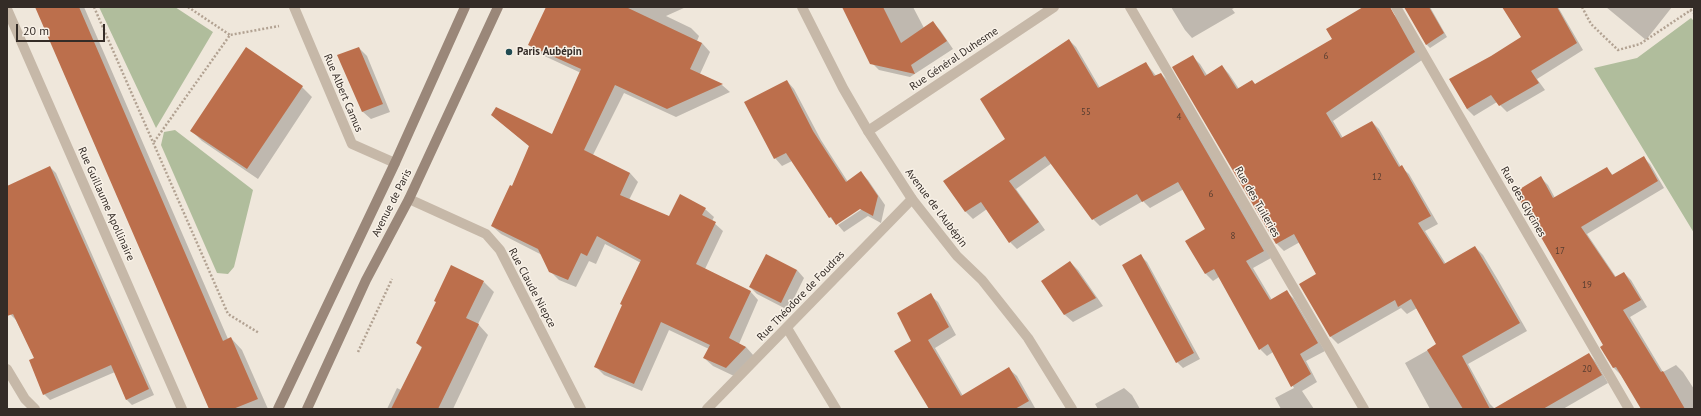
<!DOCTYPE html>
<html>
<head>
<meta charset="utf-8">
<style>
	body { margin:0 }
	#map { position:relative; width:1701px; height:416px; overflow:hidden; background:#efe7db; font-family:"PT Sans",sans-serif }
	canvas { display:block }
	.frame { position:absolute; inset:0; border:8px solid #342c27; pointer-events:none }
	.scale { position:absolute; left:16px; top:24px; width:89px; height:18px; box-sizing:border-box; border:2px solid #342c27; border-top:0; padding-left:5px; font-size:12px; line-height:14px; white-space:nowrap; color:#342c27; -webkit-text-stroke:3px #f8f1e7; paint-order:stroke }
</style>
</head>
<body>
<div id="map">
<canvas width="1701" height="416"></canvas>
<div class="frame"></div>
<div class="scale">20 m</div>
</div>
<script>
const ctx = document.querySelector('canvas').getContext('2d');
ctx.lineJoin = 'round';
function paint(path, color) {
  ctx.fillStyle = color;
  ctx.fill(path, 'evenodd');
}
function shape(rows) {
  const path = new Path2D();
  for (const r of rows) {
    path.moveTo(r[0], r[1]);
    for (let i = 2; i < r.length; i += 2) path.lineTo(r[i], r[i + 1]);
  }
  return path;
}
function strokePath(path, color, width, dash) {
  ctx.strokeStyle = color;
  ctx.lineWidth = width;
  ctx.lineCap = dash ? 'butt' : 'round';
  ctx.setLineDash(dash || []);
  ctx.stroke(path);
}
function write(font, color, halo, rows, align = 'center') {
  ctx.font = font + ' "PT Sans",sans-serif';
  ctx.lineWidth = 3;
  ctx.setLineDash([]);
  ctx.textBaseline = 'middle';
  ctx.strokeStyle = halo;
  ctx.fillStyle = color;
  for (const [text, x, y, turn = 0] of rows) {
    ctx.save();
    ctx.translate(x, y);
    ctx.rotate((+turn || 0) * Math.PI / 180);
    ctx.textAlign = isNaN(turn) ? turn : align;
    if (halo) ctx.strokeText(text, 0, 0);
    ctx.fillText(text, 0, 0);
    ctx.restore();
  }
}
const green = shape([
	[99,7,175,7,213,32,156,128],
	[1691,18,1694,21,1694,233,1594,68,1637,58],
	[175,130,253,190,234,267,228,274,217,273,161,145,164,132]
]);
const shadow = shape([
	[36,7,84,7,228,339,231,338,242,350,268,409,210,409],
	[547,7,686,7,666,16,691,28,699,36,697,41,702,43,710,52,700,74,722,85,730,92,676,117,624,93,593,155,630,173,638,182,629,200,670,217,705,209,714,217,712,221,723,231,705,269,750,291,758,300,739,344,746,347,754,356,734,376,713,366,704,358,709,349,669,330,642,391,604,375,596,367,641,263,605,244,596,264,589,261,576,287,559,280,550,271,542,255,501,234,492,226,512,187,530,147,492,115,552,135,581,73,538,53,529,45],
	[843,7,913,7,924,28,933,23,940,30,953,49,910,77,879,70,872,63],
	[1171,7,1236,7,1232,9,1235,13,1192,38,1185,30],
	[1405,7,1430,7,1447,37,1430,48,1426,44],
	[1503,7,1558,7,1583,50,1537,79,1545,90,1507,112,1497,102,1474,116,1467,109,1451,79,1492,57,1522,38],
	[1606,7,1672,7,1646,40],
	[1390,11,1398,18,1422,60,1333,121,1343,138,1372,122,1379,129,1401,167,1409,174,1438,224,1425,231,1446,264,1475,247,1483,255,1498,280,1527,331,1468,364,1490,404,1495,409,1430,409,1405,363,1437,345,1417,308,1407,314,1401,308,1338,344,1330,336,1317,275,1300,242,1284,251,1277,244,1174,67,1193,57,1200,64,1207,75,1222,66,1229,74,1239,89,1256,85],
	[1069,40,1076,47,1100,88,1146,63,1157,77,1161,74,1168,81,1271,258,1253,268,1272,300,1287,292,1294,299,1325,351,1306,361,1317,382,1302,391,1314,409,1281,409,1275,398,1294,388,1273,352,1267,356,1260,349,1219,277,1213,281,1206,274,1187,241,1207,230,1184,189,1150,208,1143,201,1100,226,1093,219,1052,163,1016,189,1045,230,1017,249,1010,242,987,209,973,219,966,212,945,181,1007,139],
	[359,48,367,56,390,112,371,119,363,112,339,55],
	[787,81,794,89,821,140,848,182,861,173,868,180,885,205,881,223,868,216,844,232,838,225,865,207,864,205,836,224,830,217,792,161,782,166,775,158],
	[302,87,312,97,258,179,202,141,192,131],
	[1643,157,1650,164,1664,188,1587,234,1616,277,1624,273,1631,280,1647,307,1630,317,1663,372,1676,365,1683,372,1694,389,1694,409,1642,409,1621,375,1614,368,1541,178,1548,185,1555,198,1607,169,1613,175],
	[50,167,56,173,154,395,132,405,126,399,115,372,50,400,44,394,35,358,16,320,11,315,7,305,7,187],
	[1140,255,1147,262,1200,359,1183,368,1177,362],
	[1070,262,1078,270,1103,306,1073,322,1065,315,1042,281],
	[797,270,804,278,788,310,757,294,750,287],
	[484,282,494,292,478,324,488,335,453,409,387,409,397,388,401,390,422,348,417,343],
	[930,295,938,302,956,335,935,348,963,396,1009,369,1017,376,1035,408,931,409,913,341],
	[1589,354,1596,362,1608,383,1563,409,1495,409],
	[1124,388,1132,395,1140,409,1098,409,1095,404]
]);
const building = shape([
	[35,7,79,7,223,341,231,337,258,399,233,409,209,409],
	[546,7,626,7,702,43,690,69,723,84,667,109,615,85,584,150,630,173,620,195,669,216,680,194,706,208,702,215,716,222,696,264,751,291,729,338,746,347,726,368,703,358,710,345,661,322,634,384,594,367,622,305,620,304,641,260,597,236,587,256,581,253,568,280,549,272,538,249,491,226,510,185,512,186,529,146,491,115,496,107,552,134,581,69,528,45],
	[842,7,883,7,901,43,933,21,947,41,911,65,915,74,870,64],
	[1363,7,1390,7,1415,52,1326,113,1341,138,1372,121,1399,167,1402,165,1431,216,1418,223,1444,264,1475,246,1520,323,1462,356,1490,409,1463,409,1427,350,1436,344,1411,299,1398,307,1395,300,1330,337,1299,284,1316,274,1294,234,1276,244,1172,67,1193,55,1205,76,1222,65,1237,89,1252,80,1255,84,1332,39,1326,29],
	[1404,7,1429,7,1444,33,1426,45],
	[1502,7,1557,7,1577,43,1531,71,1539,83,1499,106,1491,95,1467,109,1449,79,1491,56,1521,37],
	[1069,39,1098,88,1146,62,1154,76,1161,73,1264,251,1246,261,1270,300,1287,290,1318,343,1300,354,1311,374,1291,387,1268,344,1259,350,1214,269,1205,274,1185,241,1205,229,1178,182,1142,202,1137,194,1092,220,1045,156,1009,181,1039,222,1009,243,981,202,965,212,943,181,1005,139,980,99],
	[246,47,303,86,247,169,190,131],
	[359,47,383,104,362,112,337,55],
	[787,80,813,131,846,182,861,171,878,196,873,216,860,209,836,225,831,217,829,218,786,153,774,159,744,102],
	[1644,156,1658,181,1581,227,1615,277,1624,272,1641,300,1623,310,1661,372,1663,371,1685,409,1641,409,1616,367,1613,368,1600,347,1603,345,1515,192,1541,176,1553,198,1607,167,1612,175],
	[50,166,149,389,126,400,111,365,43,395,29,360,34,358,13,314,7,316,7,186],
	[766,254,797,270,781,303,749,287],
	[1141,254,1194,353,1176,363,1122,265],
	[1070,261,1096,298,1064,315,1041,281],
	[451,265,484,281,466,318,479,324,438,409,391,409,422,347,416,343,436,302,434,301],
	[931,293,949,327,928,340,961,396,1009,367,1029,401,1015,409,929,409,894,351,911,341,897,313],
	[1589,353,1602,375,1543,409,1493,409]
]);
const path = shape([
	[94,7,228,314,259,333],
	[188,7,230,35],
	[1582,7,1591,24,1618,50,1640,44,1694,8],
	[1690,10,1694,13],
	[154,142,230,35,279,26],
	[358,352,392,279]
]);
const minor = shape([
	[294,7,352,144,395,163],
	[1130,7,1364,409],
	[1396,7,1629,409],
	[7,9,182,409],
	[868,131,1054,7],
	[409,199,486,234,500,250,581,409],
	[787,328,836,409],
	[7,369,25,399,35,409],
	[707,409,912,199]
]);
const tertiary = shape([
	[802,7,843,88,868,131,912,199,957,256,982,280,1028,338,1072,409]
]);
const secondary = shape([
	[278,409,395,163,465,7],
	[307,409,366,280,409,199,498,7]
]);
const markers = [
	[509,52,4,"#204b52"]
];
const numberNames = [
	["6",1326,56],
	["55",1086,112],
	["4",1179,117],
	["12",1377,177],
	["6",1211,194],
	["8",1233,236],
	["17",1560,251],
	["19",1587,285],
	["20",1587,369]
];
const poiNames = [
	["Paris Aubépin",517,52]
];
const streetNames = [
	["Rue Général Duhesme",954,59,-34],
	["Rue Albert Camus",343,93,67],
	["Rue des Tuileries",1257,202,60],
	["Rue des Glycines",1523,202,60],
	["Avenue de Paris",392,203,-63],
	["Rue Guillaume Apollinaire",106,204,66],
	["Avenue de l'Aubépin",936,208,53],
	["Rue Claude Niepce",532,288,62],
	["Rue Théodore de Foudras",801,296,-46]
];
paint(green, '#b0bd9c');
paint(shadow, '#0003');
paint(building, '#bc6f4c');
strokePath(path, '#b2a292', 2.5, [2, 2]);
strokePath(minor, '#c6b8a8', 10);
strokePath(tertiary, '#c6b8a8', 10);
strokePath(secondary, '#9a8779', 10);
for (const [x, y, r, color] of markers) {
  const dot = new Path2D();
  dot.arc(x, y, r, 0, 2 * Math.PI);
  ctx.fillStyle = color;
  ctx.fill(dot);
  strokePath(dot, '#f8f1e7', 1.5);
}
write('9px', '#563d30', null, numberNames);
write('bold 11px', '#342c27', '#f8f1e7', poiNames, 'left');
write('11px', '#342c27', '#f8f1e7', streetNames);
</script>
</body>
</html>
